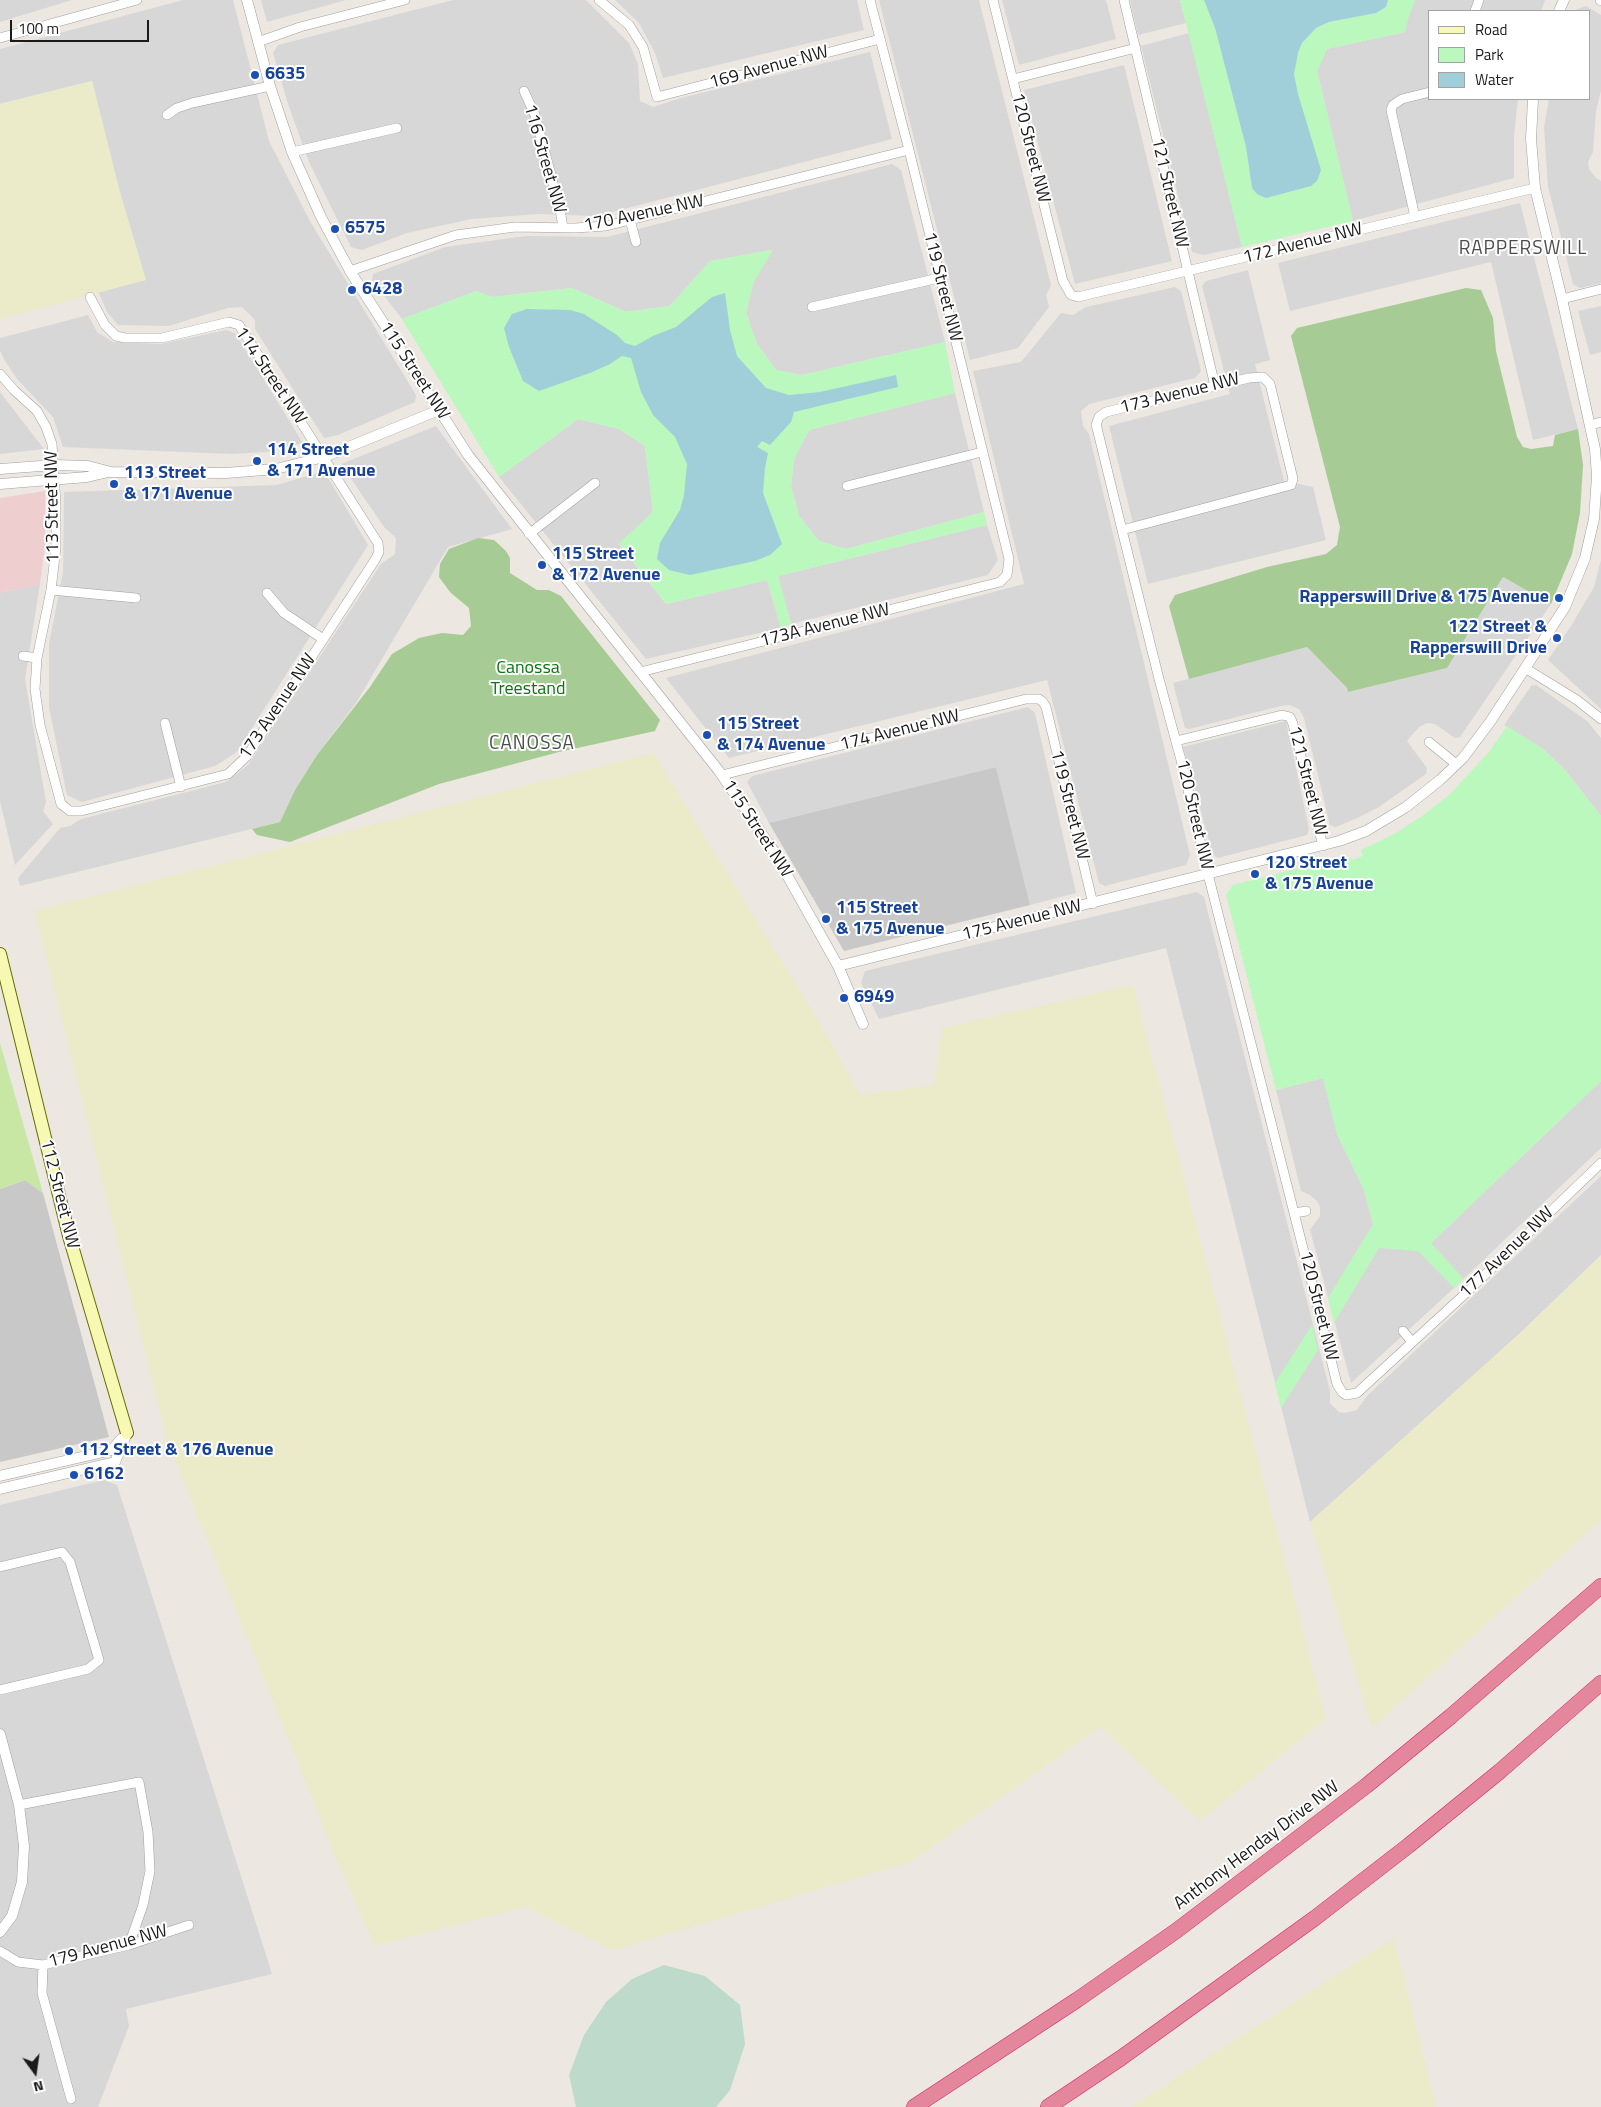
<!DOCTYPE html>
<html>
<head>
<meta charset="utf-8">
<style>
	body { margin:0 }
	#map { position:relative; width:1601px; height:2107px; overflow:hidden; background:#ece7e0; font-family:"Titillium Web",sans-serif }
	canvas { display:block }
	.legend { position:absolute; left:1428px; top:10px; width:162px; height:90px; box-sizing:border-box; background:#fff; border:1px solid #a3a3a3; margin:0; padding:6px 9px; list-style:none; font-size:15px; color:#1a1a1a }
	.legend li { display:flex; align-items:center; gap:10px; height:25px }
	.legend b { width:25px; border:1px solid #a3a3a3 }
	.north { position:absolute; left:10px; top:2047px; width:50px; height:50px; -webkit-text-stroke:4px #fff; paint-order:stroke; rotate:166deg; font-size:14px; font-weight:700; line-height:20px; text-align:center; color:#1a1a1a }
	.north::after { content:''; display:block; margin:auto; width:18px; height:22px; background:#1a1a1a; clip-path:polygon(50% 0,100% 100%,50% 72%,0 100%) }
	.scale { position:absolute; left:10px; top:20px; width:139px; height:22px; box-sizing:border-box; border:2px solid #1a1a1a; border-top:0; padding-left:6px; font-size:15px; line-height:18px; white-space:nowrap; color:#1a1a1a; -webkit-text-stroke:4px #fff; paint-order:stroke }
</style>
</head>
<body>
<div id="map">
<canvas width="1601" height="2107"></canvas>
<ul class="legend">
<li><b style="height:6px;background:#f7f8b2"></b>Road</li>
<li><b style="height:14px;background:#bbf8bd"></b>Park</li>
<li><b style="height:14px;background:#a0cfda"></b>Water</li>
</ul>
<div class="north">N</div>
<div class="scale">100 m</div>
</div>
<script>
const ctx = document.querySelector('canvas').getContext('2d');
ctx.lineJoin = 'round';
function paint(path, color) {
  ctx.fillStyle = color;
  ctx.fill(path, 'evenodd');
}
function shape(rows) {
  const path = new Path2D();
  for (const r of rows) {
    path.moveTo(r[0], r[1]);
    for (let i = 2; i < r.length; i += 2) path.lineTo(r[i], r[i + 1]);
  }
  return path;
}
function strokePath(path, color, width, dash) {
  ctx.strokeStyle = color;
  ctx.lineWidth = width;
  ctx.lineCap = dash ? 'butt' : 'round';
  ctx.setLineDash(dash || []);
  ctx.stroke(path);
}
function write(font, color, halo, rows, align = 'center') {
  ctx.font = font + ' "Titillium Web",sans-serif';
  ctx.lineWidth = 4;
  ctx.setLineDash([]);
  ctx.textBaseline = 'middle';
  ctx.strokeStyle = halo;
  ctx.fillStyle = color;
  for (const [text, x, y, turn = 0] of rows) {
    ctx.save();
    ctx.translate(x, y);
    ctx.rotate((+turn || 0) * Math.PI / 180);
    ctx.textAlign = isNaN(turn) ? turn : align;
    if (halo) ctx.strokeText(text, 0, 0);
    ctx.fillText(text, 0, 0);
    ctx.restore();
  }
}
const residential = shape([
	[0,0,72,0,0,22],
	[183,0,233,0,269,141,311,223,416,395,415,402,338,435,324,438,255,329,255,320,242,307,228,308,168,326,118,325,107,312,98,291,145,280,119,189,92,81,0,104,0,49],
	[261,0,346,0,267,22],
	[453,0,586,0,629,43,638,64,640,101,653,107,681,98,870,52,892,139,597,216,538,214,472,219,407,233,362,250,351,247,309,162,288,104,273,53,278,45],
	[615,0,857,0,864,30,663,78,655,53,639,23],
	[879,0,979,0,1051,285,1046,295,1049,307,1018,348,970,360],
	[1002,0,1106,0,1116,39,1019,65],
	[1130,0,1180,0,1186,23,1138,35],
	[1415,0,1545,0,1541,11,1430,11,1430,99,1518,99,1514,135,1514,178,1353,221,1317,71,1326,49,1405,32,1409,13],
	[1586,6,1601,15,1601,91,1596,111,1593,152,1588,162,1589,169,1596,178,1601,181,1601,283,1580,288,1573,284,1548,187,1544,127,1549,99,1590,99,1590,11,1573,11],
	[1189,33,1242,247,1203,255,1192,252,1141,46],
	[1124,65,1172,261,1075,284,1024,90],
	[892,164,901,170,945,342,802,375,776,370,757,344,746,313,754,281,772,250,710,261,670,306,626,312,572,288,492,297,476,291,402,319,372,280,373,274,445,247,526,236,607,237],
	[1520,203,1578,429,1533,440,1491,262,1290,311,1278,263],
	[1248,270,1270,360,1255,364,1284,481,1313,487,1326,540,1148,584,1109,426,1230,394,1202,286,1206,281],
	[1175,287,1181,291,1201,371,1195,378,1089,404,1081,411,1083,426,1089,434,1190,855,1186,865,1105,886,1099,883,1047,680,729,758,666,678,1024,584,973,371,1021,362,1061,313,1073,315,1086,307],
	[1601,306,1601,352,1590,355,1578,311],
	[88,315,97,332,113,342,161,344,226,330,235,333,303,443,267,452,231,454,63,447,53,417,17,379,5,361,0,351,0,338],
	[0,392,44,449,0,454],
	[955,393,984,512,846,549,819,541,799,516,791,486,794,459,809,430],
	[578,419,619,429,645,446,653,512,619,544,666,604,767,580,781,628,646,659,499,477],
	[436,426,512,529,448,547,356,703,317,755,295,790,280,822,20,886,18,878,60,828,70,826,81,819,226,782,248,765,381,564,395,554,396,538,384,527,341,464],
	[324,471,368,545,237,752,215,766,82,802,67,795,49,708,49,644,63,572,64,492,277,485],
	[987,525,998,560,988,575,791,624,778,576],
	[1601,560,1601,709,1548,660,1571,626,1594,587],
	[1503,577,1551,604,1460,737,1455,738,1435,724,1427,723,1419,727,1407,741,1427,768,1426,774,1379,807,1357,818,1336,827,1330,825,1304,718,1299,709,1290,705,1281,706,1189,729,1185,728,1173,683,1307,647,1347,688,1348,692,1447,668],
	[40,584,25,679,46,802,43,811,53,824,15,865,0,801,0,593],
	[1536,685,1587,721,1601,738,1601,816,1565,770,1543,749,1504,725,1531,686],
	[1028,707,1035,713,1076,893,1030,905,996,767,769,823,747,782,752,776],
	[1286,721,1309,829,1307,835,1218,858,1213,855,1183,747],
	[1197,892,1204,897,1330,1391,1330,1403,1339,1412,1345,1413,1357,1410,1367,1396,1601,1176,1601,1255,1518,1335,1310,1522,1166,948,879,1019,861,983,865,971],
	[1323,1078,1337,1134,1364,1190,1373,1224,1431,1243,1601,1081,1601,1148,1454,1288,1351,1383,1310,1230,1320,1216,1320,1207,1317,1201,1310,1195,1301,1191,1276,1090],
	[104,1480,117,1485,272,1974,126,2009,129,2026,98,2107,0,2107,0,1505]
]);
const commercial = shape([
	[45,491,45,545,40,584,0,593,0,498]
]);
const religious = shape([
	[996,767,1030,905,844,951,769,823],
	[25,1180,43,1193,109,1437,0,1462,0,1189]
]);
const farmland = shape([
	[92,81,119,189,146,280,0,319,0,104],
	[653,753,816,1017,860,1095,934,1085,942,1028,1133,985,1326,1719,1200,1821,1100,1727,911,1862,614,1950,524,1907,375,1946,324,1831,318,1812,168,1443,35,911],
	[1601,1256,1601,1520,1372,1728,1310,1522,1518,1335],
	[1394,1938,1436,2107,1131,2107]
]);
const grass = shape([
	[0,1043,43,1193,25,1180,0,1189]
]);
const forest = shape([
	[1466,288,1481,290,1493,318,1496,351,1517,437,1523,447,1531,449,1553,446,1555,435,1578,429,1583,465,1580,513,1572,554,1551,604,1503,577,1447,668,1348,692,1347,688,1307,647,1189,679,1169,606,1175,595,1267,567,1326,554,1337,545,1340,527,1291,336,1297,328],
	[478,538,494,540,506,551,510,558,510,573,537,590,549,590,561,596,660,720,655,731,559,752,439,784,290,842,257,835,252,829,280,822,295,790,317,755,370,687,392,654,419,638,442,633,463,635,471,626,469,608,450,592,439,577,440,564,449,549]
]);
const wetland = shape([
	[664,1965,705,1976,740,2005,745,2044,730,2090,716,2107,576,2107,569,2075,584,2035,606,2002,632,1979]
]);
const park = shape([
	[1180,0,1204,0,1215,28,1246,147,1252,188,1298,94,1294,74,1295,62,1302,43,1308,36,1316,28,1329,22,1376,13,1386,7,1388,0,1415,0,1408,19,1405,32,1327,49,1317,71,1353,221,1242,247],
	[773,250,754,281,746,313,757,344,776,370,802,375,945,342,955,393,809,430,794,459,791,486,799,516,819,541,846,549,984,512,987,525,778,576,791,624,781,628,767,580,666,604,619,543,653,512,645,446,619,429,578,419,499,477,402,319,476,291,492,297,572,288,626,312,670,306,710,261],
	[1507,726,1543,749,1565,770,1601,816,1601,1081,1431,1243,1464,1279,1454,1288,1418,1251,1379,1248,1334,1323,1328,1298,1373,1224,1364,1190,1337,1134,1323,1078,1276,1090,1226,895,1233,885,1345,856,1346,859,1351,858,1352,860,1363,856,1361,850,1396,833,1422,816,1449,795,1488,753],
	[1312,1325,1318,1350,1281,1408,1275,1383]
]);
const water = shape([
	[1204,0,1388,0,1386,7,1376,13,1329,22,1316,28,1302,43,1298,53,1294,74,1298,94,1321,170,1317,181,1311,186,1266,198,1257,194,1252,188,1246,147,1215,28],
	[725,293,730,330,737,356,766,388,789,395,820,392,896,375,898,387,794,412,791,422,770,445,762,441,757,447,768,453,765,468,763,493,782,544,770,555,755,561,690,575,669,570,657,559,660,543,680,510,684,495,687,464,675,437,653,415,641,392,631,358,622,356,610,364,590,373,539,391,523,381,509,347,504,328,512,314,527,309,570,310,584,314,617,335,625,343,635,346,653,336,676,327,712,297]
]);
const minor = shape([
	[599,0,629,25,643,47,657,97,880,39],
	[993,0,1063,281,1071,295,1078,297,1535,188],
	[1124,0,1215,386],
	[1600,0,1601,1],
	[1475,11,1479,0],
	[0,38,137,0],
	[258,42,300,27,405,0],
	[1013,79,1136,48],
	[524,91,535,115,560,209,563,228],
	[167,115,177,108,192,103,270,86],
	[292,152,397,128],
	[1415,217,1391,110,1393,105,1402,99,1430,92],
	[630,220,636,242],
	[350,271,456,235,515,227,575,228,606,226,909,150],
	[1562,299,1601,289],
	[812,307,939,278],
	[0,374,14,390,37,411,46,427,52,444,56,504,56,547,51,590,37,658,35,689,40,725,61,804,70,811,81,811,228,774,247,756,375,560,379,552,378,543,239,325,229,322,162,338,125,338,116,336,105,325,90,297],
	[1591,425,1601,422],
	[847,486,982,452],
	[1122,530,1291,485,1293,479,1270,384,1263,377,1249,378,1106,412,1099,417,1096,425,1097,428,1122,530,1159,679,1181,760,1208,874,1323,1327,1337,1384,1342,1392,1346,1395,1357,1393,1466,1293,1601,1163],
	[529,534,595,483],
	[51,590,136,598],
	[267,593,284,613,323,639],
	[23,656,37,658],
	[1525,668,1577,700,1601,719],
	[640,672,1000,582,1007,575,1009,559,909,150,870,0],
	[165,723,181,787],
	[1176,741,1282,715,1290,717,1293,724,1323,846],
	[1429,742,1456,764],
	[722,775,1026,699,1039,699,1043,702,1046,707,1093,904],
	[1295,1213,1306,1211],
	[1403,1331,1412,1342],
	[0,1567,62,1552,70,1562,99,1660,88,1669,0,1690],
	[19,1805,139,1782,148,1832,150,1871,143,1905,129,1945],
	[0,1951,18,1962,43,1965,129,1945,189,1925],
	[43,1965,42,1993,71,2099]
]);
const tertiary = shape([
	[247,0,270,86,292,152,321,217,350,271,468,455,719,771,773,850,838,966,863,1024],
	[1559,11,1564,0],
	[0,469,54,465,88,466,111,472,226,473,276,469,324,457,439,410],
	[0,484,87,477,108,472],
	[838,966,1339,841,1366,831,1406,807,1440,780,1463,758,1490,722,1565,607,1585,558,1594,519,1597,476,1595,449,1562,299,1535,188,1531,139,1533,99],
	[0,1476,112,1450,121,1439],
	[0,1489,115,1462,127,1433],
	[0,1734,19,1805,24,1846,22,1882,12,1916,0,1932]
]);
const secondary = shape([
	[0,954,69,1236,127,1433]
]);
const motorway = shape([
	[914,2107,1077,2000,1176,1931,1268,1861,1366,1786,1450,1717,1601,1586],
	[1048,2107,1121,2058,1315,1918,1408,1846,1499,1772,1601,1683]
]);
const markers = [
	[255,75,5,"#1a4fb4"],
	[335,229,5,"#1a4fb4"],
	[352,290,5,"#1a4fb4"],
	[257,461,5,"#1a4fb4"],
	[114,484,5,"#1a4fb4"],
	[542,565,5,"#1a4fb4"],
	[1559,598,5,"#1a4fb4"],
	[1557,638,5,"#1a4fb4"],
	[707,735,5,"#1a4fb4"],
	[1255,874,5,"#1a4fb4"],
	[826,919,5,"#1a4fb4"],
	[844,998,5,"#1a4fb4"],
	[69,1451,5,"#1a4fb4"],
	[74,1475,5,"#1a4fb4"]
];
const streetNames = [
	["169 Avenue NW",769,68,-15],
	["120 Street NW",1030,148,76],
	["116 Street NW",544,159,74],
	["121 Street NW",1169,193,77],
	["170 Avenue NW",644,214,-12],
	["172 Avenue NW",1303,244,-14],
	["119 Street NW",942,287,76],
	["115 Street NW",414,371,57],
	["114 Street NW",270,376,56],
	["173 Avenue NW",1180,394,-14],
	["113 Street NW",53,507,-91],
	["173A Avenue NW",825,626,-14],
	["173 Avenue NW",278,707,-56],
	["174 Avenue NW",900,731,-14],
	["121 Street NW",1307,781,76],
	["119 Street NW",1069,805,76],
	["120 Street NW",1194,815,77],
	["115 Street NW",757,829,57],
	["175 Avenue NW",1022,921,-14],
	["112 Street NW",59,1194,76],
	["177 Avenue NW",1507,1253,-44],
	["120 Street NW",1318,1306,76],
	["Anthony Henday Drive NW",1257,1846,-37],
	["179 Avenue NW",108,1947,-15]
];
const transitNames = [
	["6635",265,75],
	["6575",345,229],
	["6428",362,290],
	["114 Street",267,451],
	["& 171 Avenue",267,472],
	["113 Street",124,474],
	["& 171 Avenue",124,495],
	["115 Street",552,555],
	["& 172 Avenue",552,576],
	["Rapperswill Drive & 175 Avenue",1549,598,"right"],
	["122 Street &",1547,628,"right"],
	["Rapperswill Drive",1547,649,"right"],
	["115 Street",717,725],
	["& 174 Avenue",717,746],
	["120 Street",1265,864],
	["& 175 Avenue",1265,885],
	["115 Street",836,909],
	["& 175 Avenue",836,930],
	["6949",854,998],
	["112 Street & 176 Avenue",79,1451],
	["6162",84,1475]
];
const parkNames = [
	["Canossa",528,669],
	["Treestand",528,690]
];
const neighbourhoodNames = [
	["RAPPERSWILL",1523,249],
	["CANOSSA",532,744]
];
paint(residential, '#d8d7d7');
paint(commercial, '#eecece');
paint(religious, '#c8c8c8');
paint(farmland, '#ebebca');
paint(grass, '#c8e7a5');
paint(forest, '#a7cb95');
paint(wetland, '#bddacb');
paint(park, '#bbf8bd');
paint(water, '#a0cfda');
strokePath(minor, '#a1a1a1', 10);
strokePath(tertiary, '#a1a1a1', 11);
strokePath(secondary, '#666d06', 14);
strokePath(motorway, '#d12668', 16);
strokePath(minor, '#fff', 9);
strokePath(tertiary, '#fff', 10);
strokePath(secondary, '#f7f8b2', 12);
strokePath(motorway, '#e4879d', 15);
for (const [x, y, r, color] of markers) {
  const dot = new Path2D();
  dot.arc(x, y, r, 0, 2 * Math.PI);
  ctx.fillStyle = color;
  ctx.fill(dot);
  strokePath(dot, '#fff', 2);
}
write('18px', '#1a1a1a', '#fff', streetNames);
write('bold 18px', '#164399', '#fff', transitNames, 'left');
write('18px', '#0c7410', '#fff', parkNames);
ctx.letterSpacing = '1px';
write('19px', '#4d4d4d', '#fff', neighbourhoodNames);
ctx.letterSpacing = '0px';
</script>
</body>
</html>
